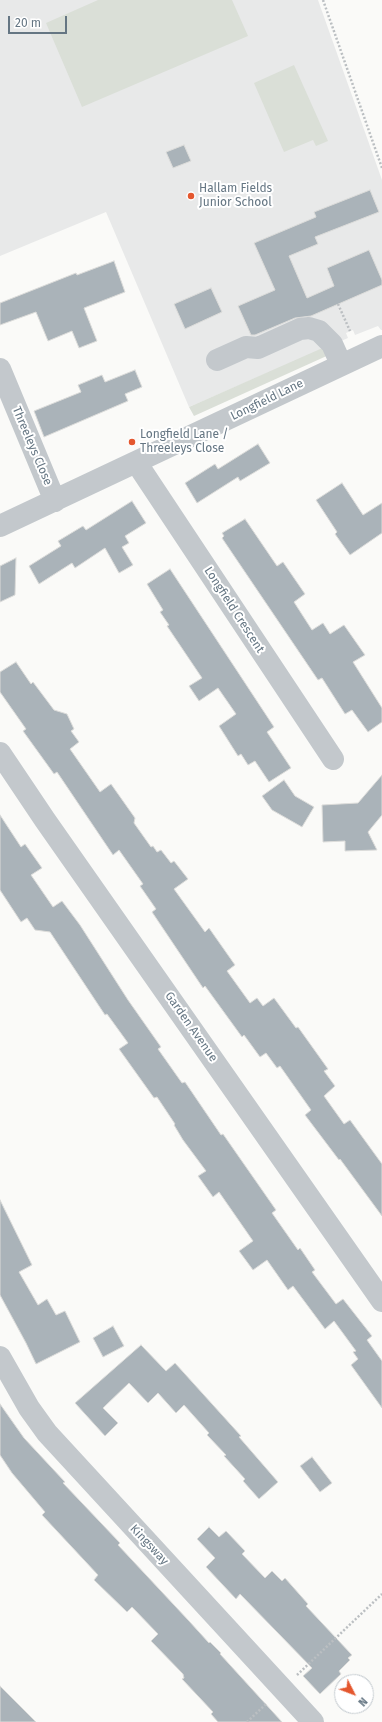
<!DOCTYPE html>
<html>
<head>
<meta charset="utf-8">
<style>
	body { margin:0 }
	#map { position:relative; width:382px; height:1722px; overflow:hidden; background:#fafaf8; font-family:"Fira Sans",sans-serif }
	canvas { display:block }
	.north { position:absolute; left:334px; top:1674px; width:40px; height:40px; box-sizing:border-box; background:#fff; border:1px solid #c1c8cd; border-radius:50%; rotate:132deg; font-size:11px; font-weight:700; line-height:16px; text-align:center; color:#657683 }
	.north::after { content:''; display:block; margin:auto; width:14px; height:18px; background:#e4572e; clip-path:polygon(50% 0,100% 100%,50% 72%,0 100%) }
	.scale { position:absolute; left:8px; top:16px; width:59px; height:18px; box-sizing:border-box; border:2px solid #657683; border-top:0; padding-left:5px; font-size:12px; line-height:14px; white-space:nowrap; color:#657683; -webkit-text-stroke:3px #fff; paint-order:stroke }
</style>
</head>
<body>
<div id="map">
<canvas width="382" height="1722"></canvas>
<div class="north">N</div>
<div class="scale">20 m</div>
</div>
<script>
const ctx = document.querySelector('canvas').getContext('2d');
ctx.lineJoin = 'round';
function paint(path, color) {
  ctx.fillStyle = color;
  ctx.fill(path, 'evenodd');
}
function shape(rows) {
  const path = new Path2D();
  for (const r of rows) {
    path.moveTo(r[0], r[1]);
    for (let i = 2; i < r.length; i += 2) path.lineTo(r[i], r[i + 1]);
  }
  return path;
}
function strokePath(path, color, width, dash) {
  ctx.strokeStyle = color;
  ctx.lineWidth = width;
  ctx.lineCap = dash ? 'butt' : 'round';
  ctx.setLineDash(dash || []);
  ctx.stroke(path);
}
function write(font, color, halo, rows, align = 'center') {
  ctx.font = font + ' "Fira Sans",sans-serif';
  ctx.lineWidth = 4;
  ctx.setLineDash([]);
  ctx.textBaseline = 'middle';
  ctx.strokeStyle = halo;
  ctx.fillStyle = color;
  for (const [text, x, y, turn = 0] of rows) {
    ctx.save();
    ctx.translate(x, y);
    ctx.rotate((+turn || 0) * Math.PI / 180);
    ctx.textAlign = isNaN(turn) ? turn : align;
    if (halo) ctx.strokeText(text, 0, 0);
    ctx.fillText(text, 0, 0);
    ctx.restore();
  }
}
const built = shape([
	[0,0,318,0,382,180,382,330,381,330,378,326,355,335,353,330,346,333,348,338,189,407,106,212,0,256]
]);
const green = shape([
	[98,0,232,0,248,36,82,107,46,23],
	[294,65,328,141,316,146,313,140,284,152,254,83],
	[327,346,331,354,194,416,189,407]
]);
const building = shape([
	[184,145,191,161,173,168,166,152,184,145],
	[370,190,379,212,315,237,318,244,289,256,307,298,334,286,327,268,369,250,382,280,382,285,311,316,295,318,255,335,251,335,238,306,275,290,254,243,316,217,314,212,370,190],
	[114,261,125,292,84,308,97,341,79,348,72,331,48,341,36,312,0,325,0,303,76,273,77,275,114,261],
	[211,288,222,312,185,329,174,304,211,288],
	[135,370,142,387,125,394,128,401,44,437,34,411,81,392,78,385,102,375,105,382,135,370],
	[258,444,270,463,240,481,238,477,197,503,185,483,215,464,218,469,258,444],
	[342,483,363,515,382,503,382,533,350,555,335,534,337,532,316,500,342,483],
	[132,501,146,523,125,536,129,543,122,547,133,565,119,573,105,548,75,568,72,563,39,584,29,566,61,546,58,541,83,526,86,530,132,501],
	[245,519,277,566,283,562,305,594,294,602,312,630,323,623,330,634,344,625,365,655,353,662,382,708,382,722,368,732,352,710,345,714,322,678,318,680,222,538,224,536,222,533,245,519],
	[16,558,15,595,0,602,0,566,16,558],
	[170,569,274,727,267,732,291,768,269,782,255,761,248,765,241,754,238,756,219,726,236,714,218,688,199,701,189,686,202,678,167,626,169,625,160,612,163,610,147,584,170,569],
	[16,662,31,684,33,682,54,710,67,714,74,729,71,731,79,742,70,749,100,792,111,784,135,818,134,823,151,847,153,846,157,852,161,850,171,863,174,861,188,879,174,889,205,932,209,928,235,965,227,971,250,1003,257,998,263,1006,274,998,296,1028,298,1027,328,1069,324,1071,335,1086,324,1096,344,1124,350,1120,382,1164,382,1216,340,1159,339,1160,305,1115,311,1110,280,1066,277,1068,266,1053,260,1057,244,1035,242,1037,205,986,203,988,152,912,156,909,140,886,143,884,119,850,113,855,57,772,54,774,23,731,26,729,0,692,0,672,16,662],
	[382,775,382,815,368,832,377,850,345,851,345,841,323,842,322,805,358,803,382,775],
	[284,780,295,796,314,807,302,827,272,810,262,796,284,780],
	[0,815,21,847,25,844,42,868,31,875,53,907,62,901,80,925,128,1000,161,1047,158,1049,182,1083,185,1082,221,1135,223,1134,276,1210,272,1213,298,1250,300,1248,315,1270,312,1272,336,1304,343,1299,372,1336,367,1340,382,1361,382,1408,351,1365,358,1359,353,1352,356,1351,334,1321,325,1329,293,1286,288,1290,267,1260,253,1270,239,1251,253,1241,219,1192,213,1197,198,1176,206,1171,183,1140,174,1125,175,1124,157,1097,154,1098,119,1049,128,1043,107,1014,105,1015,50,932,35,930,27,918,21,922,0,890,0,815],
	[0,1200,32,1265,19,1272,38,1305,47,1299,56,1315,65,1311,80,1342,36,1364,26,1343,0,1295,0,1200],
	[113,1326,124,1346,103,1357,93,1338,113,1326],
	[141,1345,166,1371,175,1363,241,1436,239,1437,278,1482,259,1499,243,1481,245,1479,224,1456,226,1455,207,1435,209,1433,184,1405,176,1413,158,1393,148,1403,129,1383,103,1408,118,1423,105,1436,75,1403,141,1345],
	[0,1404,24,1438,65,1482,63,1483,120,1543,118,1545,189,1621,209,1643,210,1642,221,1653,220,1654,282,1722,218,1722,211,1714,213,1712,182,1679,184,1678,183,1674,151,1641,158,1634,132,1607,127,1612,94,1580,98,1575,42,1515,45,1512,12,1473,0,1455,0,1404],
	[312,1457,332,1483,320,1492,300,1466,312,1457],
	[209,1527,219,1537,226,1531,245,1551,242,1554,265,1578,272,1571,282,1581,285,1578,308,1604,306,1606,352,1655,348,1658,350,1660,339,1671,341,1674,320,1694,303,1676,312,1668,240,1594,236,1599,206,1567,215,1558,197,1539,209,1527],
	[0,1686,36,1722,0,1722,0,1686]
]);
const path = shape([
	[323,0,382,168],
	[338,304,350,331],
	[297,1675,382,1594],
	[247,1722,267,1703]
]);
const minor = shape([
	[217,360,246,347,258,348,300,329,309,328,319,331,332,344,341,364],
	[0,369,55,501],
	[136,462,333,759],
	[0,526,382,346],
	[0,753,45,820,382,1301],
	[0,1357,29,1408,47,1433,313,1722]
]);
const markers = [
	[191,196,4,"#e4572e"],
	[132,442,4,"#e4572e"]
];
const poiNames = [
	["Hallam Fields",199,189],
	["Junior School",199,203],
	["Longfield Lane /",140,435],
	["Threeleys Close",140,449]
];
const streetNames = [
	["Longfield Lane",267,400,-26],
	["Threeleys Close",32,446,67],
	["Longfield Crescent",234,610,57],
	["Garden Avenue",191,1027,55],
	["Kingsway",149,1545,47]
];
paint(built, '#e8e9e9');
paint(green, '#dadfd7');
paint(building, '#aab3b9');
strokePath(building, '#dcdcda', 1);
strokePath(path, '#bbbfc2', 2.5, [2, 2]);
strokePath(minor, '#c3c8cc', 22);
for (const [x, y, r, color] of markers) {
  const dot = new Path2D();
  dot.arc(x, y, r, 0, 2 * Math.PI);
  ctx.fillStyle = color;
  ctx.fill(dot);
  strokePath(dot, '#fff', 1.5);
}
write('12px', '#657683', '#fff', poiNames, 'left');
write('12px', '#657683', '#fff', streetNames);
</script>
</body>
</html>
